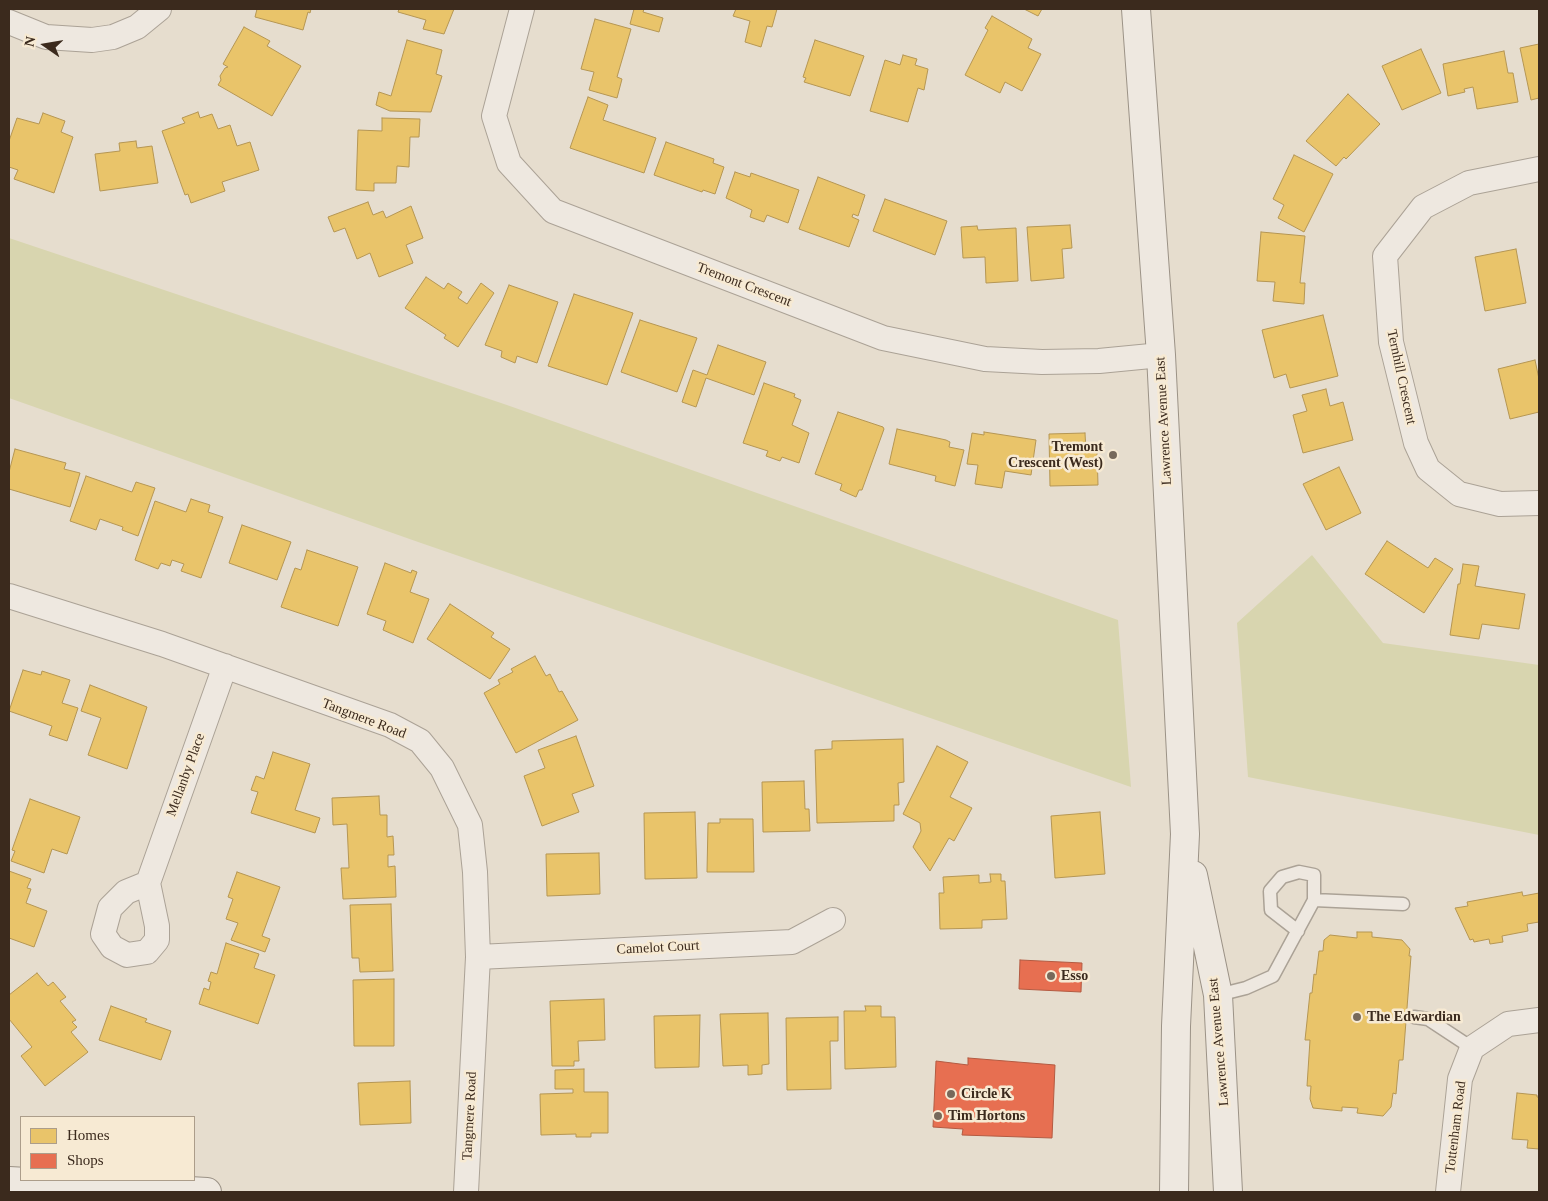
<!DOCTYPE html>
<html>
<head>
<meta charset="utf-8">
<style>
	body { margin:0 }
	#map { position:relative; width:1548px; height:1201px; overflow:hidden; background:#e6ddce; font-family:"Times New Roman",serif }
	canvas { display:block }
	.frame { position:absolute; inset:0; border:10px solid #3b2a1d; pointer-events:none }
	.legend { position:absolute; left:20px; top:1116px; width:175px; height:65px; box-sizing:border-box; background:#f7ead3; border:1px solid #ac9d8a; margin:0; padding:6px 9px; list-style:none; font-size:15px; color:#3b2a1d }
	.legend li { display:flex; align-items:center; gap:10px; height:25px }
	.legend b { width:25px; border:1px solid #ac9d8a }
	.north { position:absolute; left:20px; top:20px; width:50px; height:50px; -webkit-text-stroke:4px #f7ead3; paint-order:stroke; rotate:283deg; font-size:14px; font-weight:700; line-height:20px; text-align:center; color:#3b2a1d }
	.north::after { content:''; display:block; margin:auto; width:18px; height:22px; background:#3b2a1d; clip-path:polygon(50% 0,100% 100%,50% 72%,0 100%) }
</style>
</head>
<body>
<div id="map">
<canvas width="1548" height="1201"></canvas>
<div class="frame"></div>
<ul class="legend">
<li><b style="height:14px;background:#e9c46a"></b>Homes</li>
<li><b style="height:14px;background:#e76f51"></b>Shops</li>
</ul>
<div class="north">N</div>
</div>
<script>
const ctx = document.querySelector('canvas').getContext('2d');
ctx.lineJoin = 'round';
function paint(path, color) {
  ctx.fillStyle = color;
  ctx.fill(path, 'evenodd');
}
function shape(rows) {
  const path = new Path2D();
  for (const r of rows) {
    path.moveTo(r[0], r[1]);
    for (let i = 2; i < r.length; i += 2) path.lineTo(r[i], r[i + 1]);
  }
  return path;
}
function strokePath(path, color, width, dash) {
  ctx.strokeStyle = color;
  ctx.lineWidth = width;
  ctx.lineCap = dash ? 'butt' : 'round';
  ctx.setLineDash(dash || []);
  ctx.stroke(path);
}
function write(font, color, halo, rows, align = 'center') {
  ctx.font = font + ' "Times New Roman",serif';
  ctx.lineWidth = 5;
  ctx.setLineDash([]);
  ctx.textBaseline = 'middle';
  ctx.strokeStyle = halo;
  ctx.fillStyle = color;
  for (const [text, x, y, turn = 0] of rows) {
    ctx.save();
    ctx.translate(x, y);
    ctx.rotate((+turn || 0) * Math.PI / 180);
    ctx.textAlign = isNaN(turn) ? turn : align;
    if (halo) ctx.strokeText(text, 0, 0);
    ctx.fillText(text, 0, 0);
    ctx.restore();
  }
}
const green = shape([
	[9,238,504,404,1118,620,1131,787,421,543,9,398],
	[1312,555,1383,643,1539,665,1539,835,1248,777,1237,623]
]);
const homes = shape([
	[257,9,311,9,310,13,308,12,303,30,255,17,257,9],
	[399,9,454,9,444,34,423,29,426,20,398,12,399,9],
	[634,9,644,9,643,12,663,18,659,32,630,24,634,9],
	[736,9,777,9,772,27,767,26,761,47,745,42,750,21,733,16,736,9],
	[1024,9,1042,9,1038,16,1024,9],
	[992,16,1032,39,1028,48,1041,54,1022,91,1005,82,1000,93,965,75,988,30,985,28,992,16],
	[595,19,631,29,617,77,622,79,617,98,589,90,594,72,581,69,595,19],
	[244,27,270,41,267,46,301,66,272,116,218,85,221,80,220,76,225,68,228,67,223,64,244,27],
	[407,40,442,50,436,74,442,76,431,112,390,111,376,105,379,92,391,96,407,40],
	[815,40,864,56,850,96,804,82,806,78,803,77,815,40],
	[1539,44,1539,98,1531,100,1520,48,1539,44],
	[1421,49,1441,93,1402,110,1382,66,1421,49],
	[1504,51,1508,73,1513,73,1518,102,1477,109,1473,87,1464,89,1465,92,1448,96,1443,64,1504,51],
	[903,55,917,59,915,65,928,69,924,90,918,88,908,122,870,111,885,60,900,65,903,55],
	[1348,94,1380,124,1346,159,1344,157,1336,166,1306,141,1348,94],
	[588,97,608,105,603,120,656,138,644,173,570,148,588,97],
	[198,112,200,118,212,114,218,129,230,125,237,146,250,142,259,170,222,182,225,191,191,203,188,194,185,195,162,131,185,123,182,118,198,112],
	[43,113,65,121,61,132,73,137,54,193,14,179,18,170,9,167,9,141,17,118,39,124,43,113],
	[382,118,420,119,419,137,410,137,409,167,397,166,396,183,374,183,374,191,356,190,358,130,382,131,382,118],
	[136,141,137,148,152,146,158,183,100,191,95,154,120,151,119,143,136,141],
	[666,142,714,159,713,163,724,167,715,194,703,190,702,192,654,175,666,142],
	[1294,155,1333,174,1304,232,1278,218,1284,205,1273,199,1294,155],
	[735,172,750,177,751,173,799,190,788,223,767,215,764,222,750,217,752,210,726,198,735,172],
	[818,177,865,195,858,216,853,214,852,217,859,220,849,247,799,229,818,177],
	[885,199,947,221,935,255,873,231,885,199],
	[368,202,373,215,383,211,386,218,411,206,423,238,406,245,413,263,379,277,370,253,357,259,345,228,334,232,328,217,368,202],
	[1070,225,1072,248,1062,249,1064,278,1031,281,1027,227,1070,225],
	[977,226,978,230,1016,228,1018,281,986,283,985,257,963,258,961,227,977,226],
	[1261,232,1305,236,1300,283,1305,283,1304,304,1273,301,1275,282,1257,281,1261,232],
	[1516,249,1526,303,1485,311,1475,257,1516,249],
	[426,277,444,289,448,283,462,292,458,298,467,304,481,283,494,293,458,347,444,338,446,335,405,308,426,277],
	[509,285,558,302,537,363,517,356,515,363,501,357,502,351,485,345,509,285],
	[574,294,633,313,607,385,548,366,574,294],
	[1323,315,1338,376,1290,388,1286,374,1274,378,1262,330,1323,315],
	[640,320,697,338,677,392,621,372,640,320],
	[718,345,766,362,754,395,706,378,696,407,682,402,693,370,707,375,718,345],
	[1535,360,1539,379,1539,412,1510,419,1498,369,1535,360],
	[764,383,795,394,794,397,801,400,792,425,809,433,799,463,782,457,780,461,766,456,768,451,743,443,764,383],
	[1326,389,1330,406,1343,402,1353,440,1303,453,1293,415,1307,411,1302,395,1326,389],
	[838,412,883,427,884,429,862,490,859,490,856,497,840,490,842,484,815,474,838,412],
	[897,429,946,440,950,442,949,447,964,450,955,486,935,481,936,476,889,464,897,429],
	[984,432,1036,440,1031,475,1005,471,1002,488,975,484,978,465,967,464,972,433,984,435,984,432],
	[1085,433,1086,451,1097,450,1098,485,1050,486,1049,434,1085,433],
	[15,449,66,463,64,469,80,473,70,507,9,489,9,472,15,449],
	[1339,467,1361,513,1326,530,1303,484,1339,467],
	[86,476,132,492,136,482,155,488,138,536,122,530,123,527,100,519,96,530,70,521,86,476],
	[191,499,210,505,208,512,223,517,201,578,181,571,184,564,172,560,170,566,161,563,158,569,135,560,155,501,186,512,191,499],
	[242,525,291,542,277,580,229,563,242,525],
	[1387,541,1428,568,1435,558,1453,569,1424,613,1365,574,1387,541],
	[307,550,358,567,338,626,281,607,295,568,301,570,307,550],
	[385,563,411,573,412,570,417,572,410,592,429,599,413,643,383,630,386,621,367,614,385,563],
	[1463,564,1479,566,1475,586,1525,594,1519,629,1482,624,1479,639,1450,635,1458,584,1460,584,1463,564],
	[450,604,494,633,491,637,510,649,490,679,427,639,450,604],
	[535,656,546,676,550,674,559,692,562,691,578,720,516,753,484,693,500,684,498,680,513,672,511,669,535,656],
	[23,670,41,675,42,671,70,680,62,703,78,708,67,741,49,735,52,726,9,711,23,670],
	[90,685,147,707,127,769,88,755,101,718,81,711,90,685],
	[576,736,594,786,572,794,579,812,542,826,524,776,545,768,538,750,576,736],
	[903,739,904,782,898,783,899,805,894,805,894,821,817,823,815,750,832,749,832,741,903,739],
	[937,746,968,762,950,797,972,808,954,841,949,838,930,871,913,847,921,831,920,823,903,814,937,746],
	[273,752,310,764,295,810,320,818,315,833,251,813,258,792,251,790,256,776,264,779,273,752],
	[804,781,805,809,809,809,810,831,763,832,762,782,804,781],
	[379,796,380,815,387,815,387,837,393,836,394,855,388,855,388,867,395,866,396,897,343,899,341,868,349,868,347,824,333,825,332,798,379,796],
	[30,799,80,817,67,854,52,849,44,873,11,861,15,851,12,850,30,799],
	[695,812,697,878,645,879,644,813,695,812],
	[1100,812,1105,874,1055,878,1051,816,1100,812],
	[720,819,753,819,754,872,707,872,708,823,720,823,720,819],
	[599,853,600,894,547,896,546,854,599,853],
	[9,871,31,879,27,888,31,889,26,903,47,911,34,947,9,938,9,871],
	[237,872,280,887,262,936,270,939,265,952,231,940,238,923,226,919,233,899,228,897,237,872],
	[990,874,1001,874,1001,881,1005,881,1007,919,982,920,982,928,940,929,939,893,944,893,943,877,979,875,979,883,991,882,990,874],
	[1522,892,1523,896,1539,893,1539,922,1527,924,1528,931,1502,936,1503,942,1490,944,1489,939,1474,942,1473,939,1470,940,1455,908,1468,906,1467,902,1522,892],
	[391,904,393,971,360,972,359,958,352,958,350,905,391,904],
	[1357,932,1372,932,1372,937,1402,940,1410,949,1409,956,1411,956,1403,1060,1399,1060,1396,1094,1393,1093,1391,1107,1383,1116,1357,1113,1358,1108,1342,1107,1342,1111,1313,1108,1310,1099,1311,1086,1307,1086,1310,1040,1305,1040,1310,993,1312,993,1314,974,1316,975,1319,951,1323,951,1324,940,1330,935,1357,938,1357,932],
	[226,943,259,954,254,968,275,975,258,1024,199,1004,204,988,209,990,211,982,208,981,211,972,217,974,226,943],
	[37,973,48,986,53,982,66,997,60,1001,76,1020,72,1022,77,1027,71,1032,88,1052,45,1086,21,1056,32,1047,9,1019,9,995,37,973],
	[394,979,394,1046,354,1046,353,980,394,979],
	[604,999,605,1040,578,1041,579,1061,574,1061,574,1066,552,1066,550,1001,604,999],
	[111,1006,147,1019,145,1022,171,1031,161,1060,99,1040,111,1006],
	[865,1006,881,1006,881,1017,895,1017,896,1067,845,1069,844,1011,866,1011,865,1006],
	[768,1013,769,1064,762,1065,762,1074,748,1075,748,1065,723,1066,720,1014,768,1013],
	[700,1015,699,1067,655,1068,654,1016,700,1015],
	[838,1017,838,1041,830,1041,831,1089,787,1090,786,1018,838,1017],
	[584,1069,584,1092,608,1092,608,1133,591,1133,591,1137,576,1137,576,1134,541,1135,540,1094,573,1093,573,1089,555,1089,555,1070,584,1069],
	[410,1081,411,1123,360,1125,358,1083,410,1081],
	[1517,1093,1537,1095,1537,1097,1539,1097,1539,1149,1527,1148,1528,1140,1512,1139,1517,1093]
]);
const shops = shape([
	[1020,960,1082,963,1081,992,1019,989,1020,960],
	[968,1058,1055,1065,1052,1138,962,1135,963,1129,933,1127,936,1061,968,1065,968,1058]
]);
const lane = shape([
	[1298,931,1271,910,1270,891,1282,877,1299,872,1314,875,1314,900],
	[1218,995,1246,988,1273,976,1314,900,1403,904],
	[1414,1017,1428,1019,1472,1048]
]);
const street = shape([
	[522,9,494,116,509,163,553,211,883,338,985,359,1042,362,1099,361,1161,355],
	[9,22,46,37,92,40,113,37,137,27,159,9],
	[1539,169,1469,183,1423,207,1385,256,1391,342,1416,443,1428,469,1459,494,1500,504,1539,503],
	[9,596,162,644,390,725,420,741,442,768,470,825,475,872,478,957,466,1192],
	[148,883,157,926,157,940,147,952,127,955,112,947,103,934,110,908,126,892,148,883,225,666],
	[478,957,792,942,833,920],
	[1448,1192,1460,1079,1472,1048,1508,1024,1539,1020]
]);
const secondary = shape([
	[1136,9,1161,355,1185,834,1176,1026,1174,1192],
	[1193,875,1218,995,1228,1192],
	[9,1181,207,1192]
]);
const markers = [
	[1113,455,5,"#77695b"],
	[1051,976,5,"#77695b"],
	[1357,1017,5,"#77695b"],
	[951,1094,5,"#77695b"],
	[938,1116,5,"#77695b"]
];
const streetNames = [
	["Tremont Crescent",744,285,21],
	["Ternhill Crescent",1401,377,78],
	["Lawrence Avenue East",1164,421,-93],
	["Tangmere Road",364,719,21],
	["Mellanby Place",186,775,-70],
	["Camelot Court",658,948,-3],
	["Lawrence Avenue East",1219,1042,-95],
	["Tangmere Road",470,1116,-87],
	["Tottenham Road",1456,1127,-83]
];
const poiNames = [
	["Tremont",1103,447,"right"],
	["Crescent (West)",1103,463,"right"],
	["Esso",1061,976],
	["The Edwardian",1367,1017],
	["Circle K",961,1094],
	["Tim Hortons",948,1116]
];
paint(green, '#d8d5af');
paint(homes, '#e9c46a');
strokePath(homes, '#b59653', 1);
paint(shops, '#e76f51');
strokePath(shops, '#b35a41', 1);
strokePath(lane, '#aba296', 15);
strokePath(street, '#aba296', 26);
strokePath(secondary, '#9b9286', 30);
strokePath(lane, '#eee8e0', 12);
strokePath(street, '#eee8e0', 24);
strokePath(secondary, '#eee8e0', 28);
for (const [x, y, r, color] of markers) {
  const dot = new Path2D();
  dot.arc(x, y, r, 0, 2 * Math.PI);
  ctx.fillStyle = color;
  ctx.fill(dot);
  strokePath(dot, '#f7ead3', 2);
}
write('14px', '#3b2a1d', '#f7ead3', streetNames);
write('bold 14px', '#3b2a1d', '#f7ead3', poiNames, 'left');
</script>
</body>
</html>
